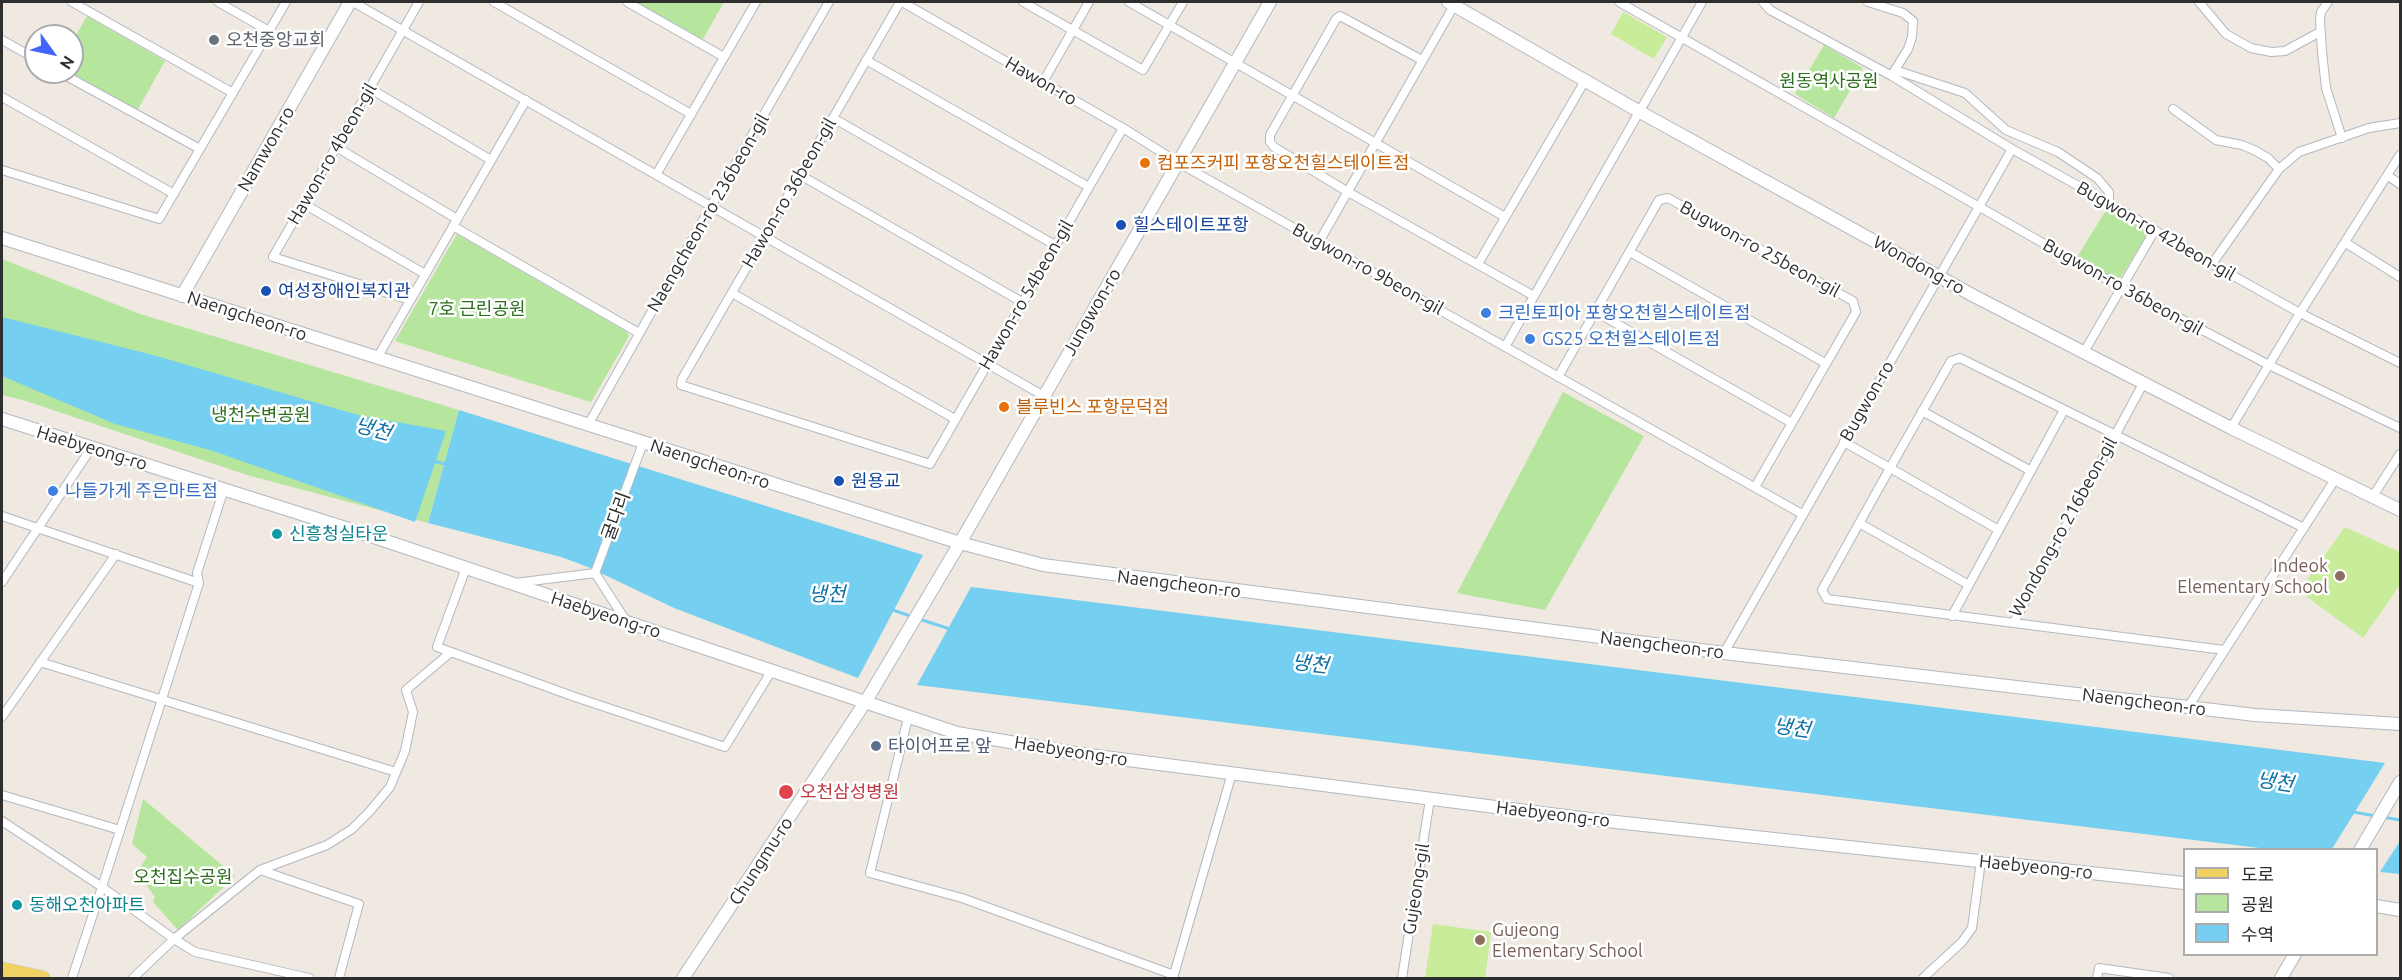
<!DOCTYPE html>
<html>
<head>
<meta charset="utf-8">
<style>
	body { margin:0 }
	#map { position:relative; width:2402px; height:980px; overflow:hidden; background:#efe9e1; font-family:Ubuntu,"Noto Sans KR",sans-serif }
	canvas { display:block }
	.frame { position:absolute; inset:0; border:3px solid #2e2e2e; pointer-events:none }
	.legend { position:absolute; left:2183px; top:848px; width:195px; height:108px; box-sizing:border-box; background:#fff; border:2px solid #ababab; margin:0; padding:8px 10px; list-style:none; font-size:18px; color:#2e2e2e }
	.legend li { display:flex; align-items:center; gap:12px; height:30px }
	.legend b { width:30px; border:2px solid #ababab }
	.north { position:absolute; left:24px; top:24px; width:60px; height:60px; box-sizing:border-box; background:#fff; border:2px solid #ababab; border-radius:50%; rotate:123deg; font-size:16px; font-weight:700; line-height:24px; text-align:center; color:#2e2e2e }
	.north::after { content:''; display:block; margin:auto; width:21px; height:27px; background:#4264fb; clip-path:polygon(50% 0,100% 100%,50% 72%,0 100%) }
</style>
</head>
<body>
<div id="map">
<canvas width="2402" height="980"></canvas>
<div class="frame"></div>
<ul class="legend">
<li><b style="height:8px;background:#f2d163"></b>도로</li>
<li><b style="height:16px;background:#b6e59e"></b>공원</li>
<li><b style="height:16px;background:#75cff0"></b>수역</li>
</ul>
<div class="north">N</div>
</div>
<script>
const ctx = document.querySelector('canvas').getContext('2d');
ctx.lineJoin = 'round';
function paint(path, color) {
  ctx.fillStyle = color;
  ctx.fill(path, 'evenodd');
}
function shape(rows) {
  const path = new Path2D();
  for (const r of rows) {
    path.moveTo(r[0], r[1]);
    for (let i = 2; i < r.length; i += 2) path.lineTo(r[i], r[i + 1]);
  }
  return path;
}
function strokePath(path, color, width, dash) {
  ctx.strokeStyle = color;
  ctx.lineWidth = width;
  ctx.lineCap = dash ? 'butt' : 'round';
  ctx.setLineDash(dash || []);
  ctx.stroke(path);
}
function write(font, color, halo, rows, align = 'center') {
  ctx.font = font + ' Ubuntu,"Noto Sans KR",sans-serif';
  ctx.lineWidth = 5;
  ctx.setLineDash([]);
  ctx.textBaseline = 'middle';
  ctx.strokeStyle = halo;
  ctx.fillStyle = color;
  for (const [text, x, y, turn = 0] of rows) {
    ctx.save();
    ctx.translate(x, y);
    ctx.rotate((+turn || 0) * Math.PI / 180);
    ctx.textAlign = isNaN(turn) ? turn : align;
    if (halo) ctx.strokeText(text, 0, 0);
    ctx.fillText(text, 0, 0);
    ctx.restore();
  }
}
const green = shape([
	[627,2,724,2,700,44],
	[87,16,165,61,137,111,68,72,72,72,72,42],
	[1824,45,1863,68,1834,118,1795,94],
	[2108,207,2144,230,2147,235,2121,277,2113,278,2077,257],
	[457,234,627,332,629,336,591,402,395,341],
	[2,259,140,314,459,410,428,523,247,475,26,401,2,395],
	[1563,392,1644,436,1545,610,1457,593],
	[143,799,235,876,178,930,153,902,155,897,137,872,147,857,132,844]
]);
const pitch = shape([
	[1623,12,1667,37,1654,59,1611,34],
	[2345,527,2400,552,2400,585,2363,638,2299,591],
	[1433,924,1491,932,1485,978,1425,978]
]);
const water = shape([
	[2,317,153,355,358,415,446,431,415,522,213,451,115,424,2,376],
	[459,410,923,555,858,678,674,608,588,567,561,557,428,523],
	[971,587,2385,763,2332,849,2276,850,917,685],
	[2400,841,2400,874,2380,872]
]);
const stream = shape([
	[434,461,448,465],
	[890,609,913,617],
	[919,619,950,629],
	[2353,812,2376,816],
	[2383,817,2400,820]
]);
const street = shape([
	[72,2,233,93],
	[218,2,269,31],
	[353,2,1044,396],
	[494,2,691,114],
	[627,2,724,57],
	[900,2,682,379,681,385,930,464,1123,128],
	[902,2,1123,128,1177,162,1802,514],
	[1023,2,1143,70,1183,2],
	[1129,2,1505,217],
	[1619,2,2122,288,2269,365,2400,428],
	[1763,2,1770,10,1892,76,2012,149,2109,203,2212,264,2300,313,2400,363],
	[1868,2,1903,13,1913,21,1912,37,1908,49,1893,73],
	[2199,2,2226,34,2251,48,2271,52,2285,51,2320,32],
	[2328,2,2321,12,2320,20,2322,52,2326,88,2342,138],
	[2,40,36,59],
	[866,60,1089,187],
	[1422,60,1340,16,1336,19,1270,135,1270,142,1274,147,1348,192,1534,296],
	[1895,70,1965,93,2006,130,2058,152,2097,178,2109,192,2109,203],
	[59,72,200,149],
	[1043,82,1089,2],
	[369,88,491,160],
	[2,97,174,194],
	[2173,109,2216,140,2242,145,2254,150,2268,158,2279,169],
	[833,118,1055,245],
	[336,147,457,219],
	[2,170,159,219,286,2],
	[656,175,756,2],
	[800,175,1022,302],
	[2388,176,2400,184],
	[304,204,425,274],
	[453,226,639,333],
	[1319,242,1456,2],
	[2346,243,2400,277],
	[1630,252,1825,363],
	[1478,264,1586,79],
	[2212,264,2279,169,2299,152,2369,128,2400,123],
	[732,293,955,419],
	[410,300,273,257,419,2],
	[1596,312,1792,423],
	[1505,347,1702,2],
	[2084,352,2155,230],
	[377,358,526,100],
	[1558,377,1659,200,1668,198,1853,301,1856,312,1755,487],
	[1922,411,2031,471],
	[588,425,711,206,829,2],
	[2231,428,2300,313,2400,155],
	[1844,442,1890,468,1822,590,1827,599,2224,650],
	[2373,496,2400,454],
	[2,516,199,583,102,887,174,939,133,978],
	[1859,523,1969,585],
	[1999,530,1890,468,1951,361,1960,358,2304,528],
	[595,573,643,443],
	[595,573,626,621],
	[2,582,92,447],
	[199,583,197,573,224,489],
	[515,583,595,573],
	[1952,616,2064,410],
	[2014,622,2144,382],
	[451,652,437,647,466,568],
	[1724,653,2012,149],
	[40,662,396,772],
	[2188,707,2336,478],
	[2,717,116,554],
	[908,718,870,873,962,898,1174,975],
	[2,795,120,830],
	[2,821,102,887,72,978],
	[260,870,359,904,339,978],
	[309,978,195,952,174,939,260,870,327,845,352,829,370,811,390,787,405,751,413,712,406,690,451,652,575,697,725,747,772,670],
	[1173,978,1232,773],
	[1402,978,1430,799],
	[1923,978,1962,942,1972,928,1981,861],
	[2097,978,2099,968,2169,978]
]);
const secondary = shape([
	[1448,2,1640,112,1974,296,2231,428,2400,510],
	[2,238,960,543,1043,565,1724,653,2188,707,2255,715,2400,724],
	[182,296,350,2],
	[2,419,374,537,957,733,1081,754,1597,820,2184,883],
	[2360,850,2400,782],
	[2376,906,2400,910],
	[683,978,866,701,960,543,1270,2],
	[2281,978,2295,954]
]);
const primary = shape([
	[2,969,43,978]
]);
const markers = [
	[214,40,6,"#6b7280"],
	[1145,163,6,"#e8710a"],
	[1121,225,6,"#1a4fb4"],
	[266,291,6,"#1a4fb4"],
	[1486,313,6,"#3f7fe0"],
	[1530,339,6,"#3f7fe0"],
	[1004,407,6,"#e8710a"],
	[839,481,6,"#1a4fb4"],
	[53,491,6,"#3f7fe0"],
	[277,534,6,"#0f9aa8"],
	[2340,576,6,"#8d6e63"],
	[876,746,6,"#5c6f8a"],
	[786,792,8,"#e0444e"],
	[17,905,6,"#0f9aa8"],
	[1480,940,6,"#8d6e63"]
];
const worshipNames = [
	["오천중앙교회",226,40]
];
const streetNames = [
	["Hawon-ro",1041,81,30],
	["Namwon-ro",266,149,-60],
	["Hawon-ro 4beon-gil",332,154,-60],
	["Hawon-ro 36beon-gil",789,193,-60],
	["Naengcheon-ro 236beon-gil",708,213,-60],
	["Bugwon-ro 42beon-gil",2156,231,30],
	["Bugwon-ro 25beon-gil",1760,249,29],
	["Wondong-ro",1919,265,29],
	["Bugwon-ro 9beon-gil",1368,269,29],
	["Bugwon-ro 36beon-gil",2123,287,29],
	["Hawon-ro 54beon-gil",1026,295,-60],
	["Jungwon-ro",1092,312,-60],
	["Naengcheon-ro",247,316,18],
	["Bugwon-ro",1867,401,-60],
	["Haebyeong-ro",92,448,17],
	["Naengcheon-ro",710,464,18],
	["굴다리",616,516,-70],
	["Wondong-ro 216beon-gil",2063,527,-61],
	["Naengcheon-ro",1179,584,7],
	["Haebyeong-ro",606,615,18],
	["Naengcheon-ro",1662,645,7],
	["Naengcheon-ro",2144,702,7],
	["Haebyeong-ro",1071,751,9],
	["Haebyeong-ro",1553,814,7],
	["Chungmu-ro",761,861,-57],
	["Haebyeong-ro",2036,867,6],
	["Gujeong-gil",1416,889,-81]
];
const parkNames = [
	["원동역사공원",1829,81],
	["7호 근린공원",477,309],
	["냉천수변공원",261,415],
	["오천집수공원",183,877]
];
const foodNames = [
	["컴포즈커피 포항오천힐스테이트점",1157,163],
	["블루빈스 포항문덕점",1016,407]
];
const transitNames = [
	["힐스테이트포항",1133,225],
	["여성장애인복지관",278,291],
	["원용교",851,481]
];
const shopNames = [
	["크린토피아 포항오천힐스테이트점",1498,313],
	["GS25 오천힐스테이트점",1542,339],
	["나들가게 주은마트점",65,491]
];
const cultureNames = [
	["신흥청실타운",289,534],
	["동해오천아파트",29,905]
];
const educationNames = [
	["Indeok",2328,566],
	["Elementary School",2328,587],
	["Gujeong",1492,930,"left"],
	["Elementary School",1492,951,"left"]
];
const serviceNames = [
	["타이어프로 앞",888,746]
];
const healthNames = [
	["오천삼성병원",800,792]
];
const waterNames = [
	["냉천",373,429,15],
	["냉천",827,594],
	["냉천",1310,664,7],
	["냉천",1792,728,8],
	["냉천",2275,782,9]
];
paint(green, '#b6e59e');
paint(pitch, '#c9ec9a');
paint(water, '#75cff0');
strokePath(stream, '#75cff0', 3);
strokePath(street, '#b4b7c1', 10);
strokePath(secondary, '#b4b7c1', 14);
strokePath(primary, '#c9c9c9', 15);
strokePath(street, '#fff', 8);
strokePath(secondary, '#fff', 12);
strokePath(primary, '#f2d163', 14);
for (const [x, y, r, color] of markers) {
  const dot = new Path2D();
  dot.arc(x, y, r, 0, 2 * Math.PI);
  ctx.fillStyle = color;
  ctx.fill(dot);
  strokePath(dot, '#fff', 2);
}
write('18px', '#5b616d', '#fff', worshipNames, 'left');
write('18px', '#2e2e2e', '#fff', streetNames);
write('18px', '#2c6e1b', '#fff', parkNames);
write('18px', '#c56008', '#fff', foodNames, 'left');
write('18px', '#164399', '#fff', transitNames, 'left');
write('18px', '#366cbe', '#fff', shopNames, 'left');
write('18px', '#0d838f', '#fff', cultureNames, 'left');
write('18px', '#785e54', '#fff', educationNames, 'right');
write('18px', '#4e5e75', '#fff', serviceNames, 'left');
write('18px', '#be3a42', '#fff', healthNames, 'left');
write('italic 20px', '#0d6fa3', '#fff', waterNames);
</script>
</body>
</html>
